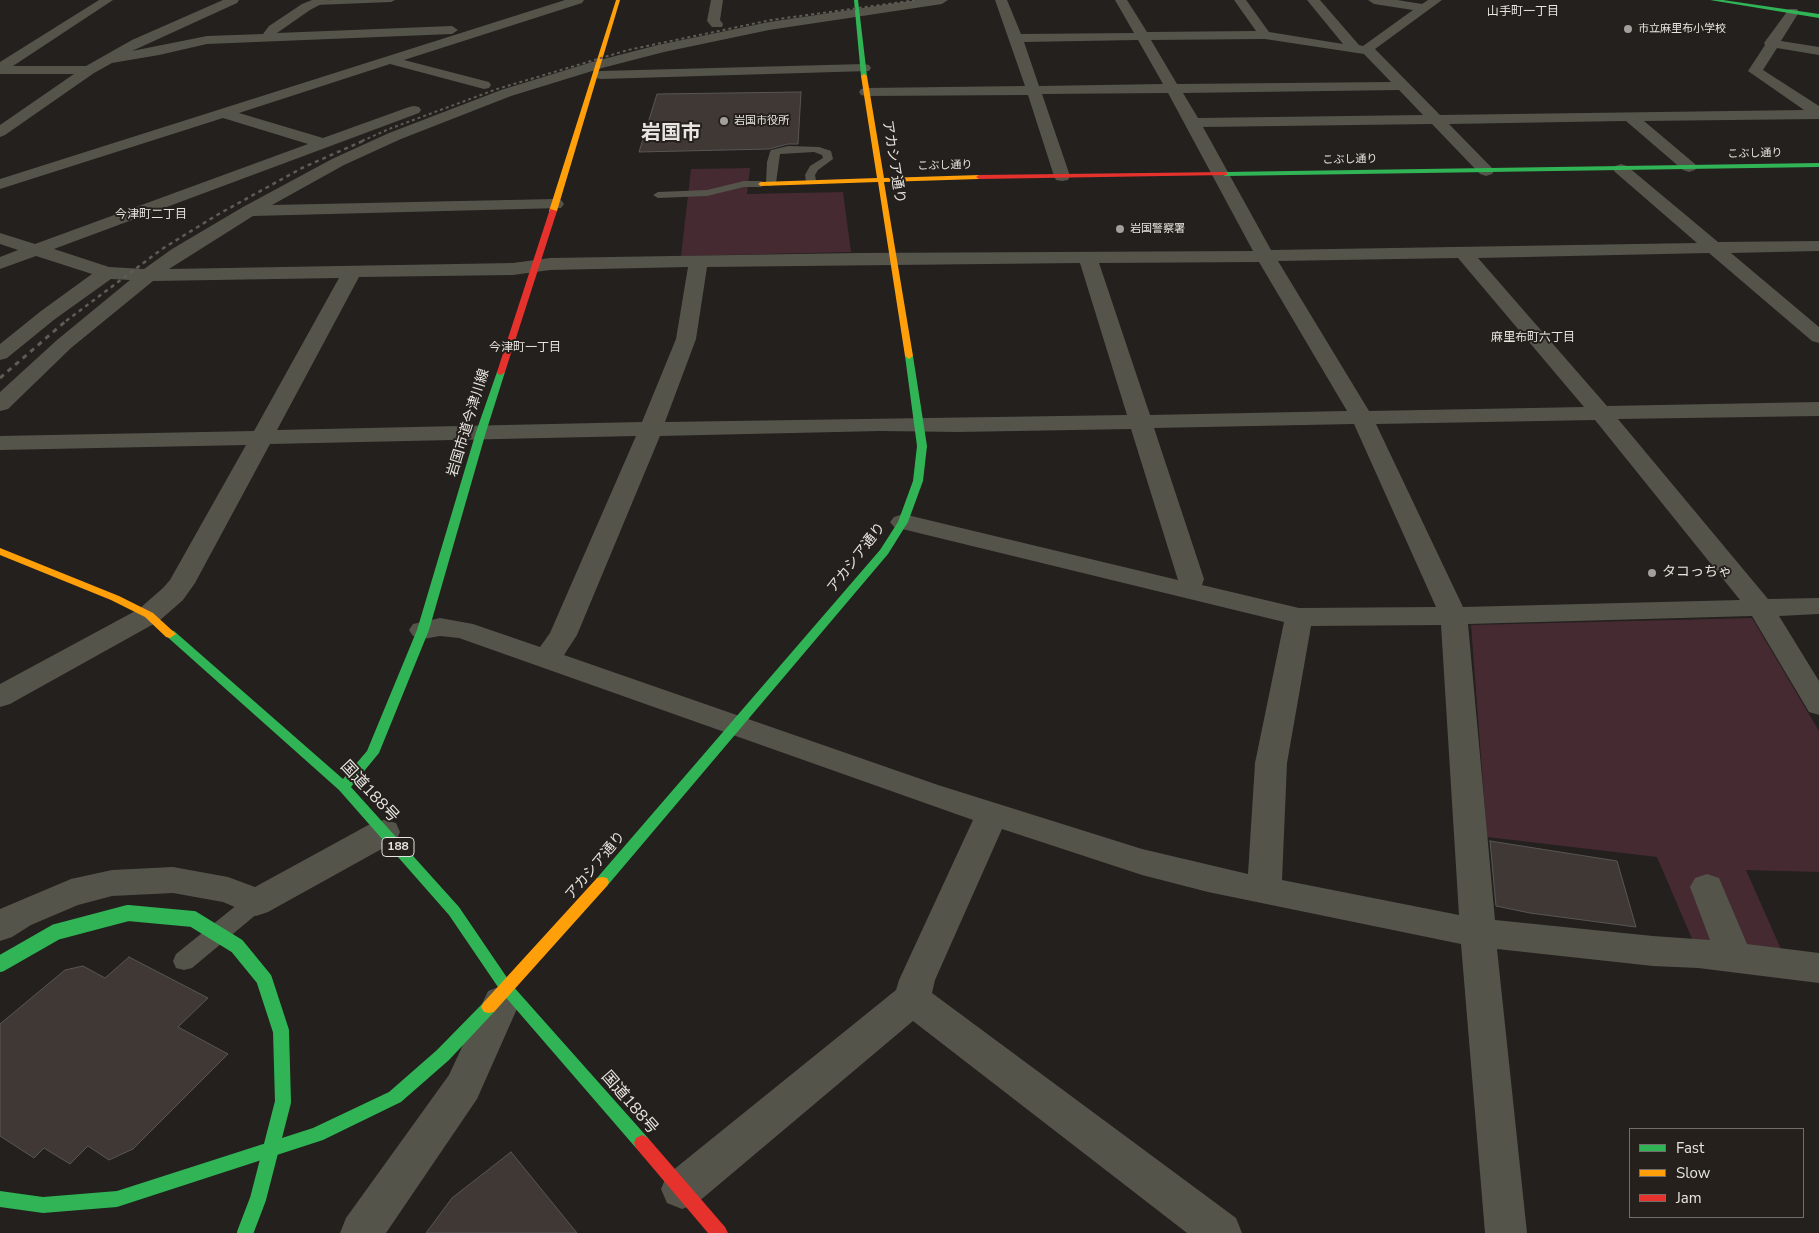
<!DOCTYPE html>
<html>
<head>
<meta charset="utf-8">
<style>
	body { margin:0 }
	#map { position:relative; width:1819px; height:1233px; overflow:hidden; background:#23201e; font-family:"Nunito Sans",sans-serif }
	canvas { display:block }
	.legend { position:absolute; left:1629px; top:1128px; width:175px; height:90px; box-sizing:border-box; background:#25201c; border:1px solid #736e6b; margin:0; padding:6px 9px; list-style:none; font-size:15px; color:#e7e4e1 }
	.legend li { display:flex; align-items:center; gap:10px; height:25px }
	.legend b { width:25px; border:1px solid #736e6b }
</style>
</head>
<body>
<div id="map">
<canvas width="1819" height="1233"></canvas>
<ul class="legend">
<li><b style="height:6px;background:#30b455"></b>Fast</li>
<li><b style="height:6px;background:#ff9f0a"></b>Slow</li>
<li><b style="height:6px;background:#e5322d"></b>Jam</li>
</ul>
</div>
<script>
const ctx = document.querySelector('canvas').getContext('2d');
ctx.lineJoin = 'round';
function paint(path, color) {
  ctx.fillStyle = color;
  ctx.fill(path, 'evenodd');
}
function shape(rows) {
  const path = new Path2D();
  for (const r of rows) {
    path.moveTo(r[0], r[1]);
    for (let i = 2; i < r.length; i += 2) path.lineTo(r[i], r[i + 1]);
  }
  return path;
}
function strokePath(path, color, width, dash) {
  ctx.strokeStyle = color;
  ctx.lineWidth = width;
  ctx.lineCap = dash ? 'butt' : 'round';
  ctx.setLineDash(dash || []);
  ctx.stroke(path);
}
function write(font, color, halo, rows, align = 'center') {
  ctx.font = font + ' "Nunito Sans","Noto Sans JP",sans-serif';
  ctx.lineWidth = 4;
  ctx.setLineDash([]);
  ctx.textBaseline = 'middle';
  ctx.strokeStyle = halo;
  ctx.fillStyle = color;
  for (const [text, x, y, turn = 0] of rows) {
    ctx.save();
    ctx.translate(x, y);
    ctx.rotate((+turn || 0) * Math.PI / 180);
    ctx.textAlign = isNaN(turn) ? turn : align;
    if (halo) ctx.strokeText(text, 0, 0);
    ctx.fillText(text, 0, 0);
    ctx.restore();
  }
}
const green = shape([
	[750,168,747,194,843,192,851,252,681,256,691,169],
	[1752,618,1819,731,1819,872,1746,870,1788,965,1698,953,1657,857,1487,837,1471,625]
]);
const building = shape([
	[801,92,798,144,788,144,769,149,639,152,657,94,801,92],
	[1490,841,1617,861,1636,927,1530,913,1496,906,1490,841],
	[129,957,208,998,178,1027,228,1054,133,1149,109,1160,88,1146,70,1164,44,1148,34,1158,0,1136,0,1024,65,970,83,966,105,978,129,957],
	[511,1152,577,1233,426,1233,452,1198,511,1152]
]);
const lane = shape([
	[332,0,395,0,391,2,315,5,311,3,315,1,332,0],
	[788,146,819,147,831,151,833,159,818,170,815,175,816,181,811,184,806,181,805,175,810,166,823,158,822,155,814,152,780,154,776,183,771,186,767,185,766,183,767,162,770,152,771,150,788,146],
	[744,181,761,181,766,184,761,187,744,187,707,196,658,198,653,195,658,192,707,190,744,181],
	[256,893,264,896,267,902,264,908,192,968,184,970,176,968,173,961,176,954,248,896,256,893]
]);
const street = shape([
	[99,0,113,0,13,66,86,66,132,40,223,0,239,0,237,3,132,51,207,36,263,34,269,26,302,4,312,0,329,0,310,10,277,33,452,26,458,30,452,34,207,44,159,55,112,63,94,73,5,135,0,137,0,125,74,74,0,74,0,62,99,0],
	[565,0,584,0,582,3,404,60,489,82,491,85,489,88,484,89,390,64,239,113,323,138,409,107,414,106,419,107,421,110,419,113,54,249,109,267,144,269,172,249,243,207,332,159,389,133,501,90,592,62,658,45,769,22,917,0,948,0,942,4,769,30,664,52,602,68,511,96,401,139,344,165,272,205,555,199,561,200,564,204,561,208,253,216,169,269,513,263,550,258,857,253,1253,251,1168,93,1042,94,1070,176,1068,180,1062,181,1056,180,1054,176,1028,95,866,96,861,95,859,92,861,89,866,88,1025,86,995,0,1007,0,1021,34,1134,33,1115,0,1127,0,1147,32,1256,31,1234,0,1246,0,1269,32,1343,44,1307,0,1320,0,1359,45,1363,46,1413,10,1374,4,1368,0,1397,0,1422,4,1428,0,1442,0,1375,49,1440,115,1804,110,1748,71,1765,45,1764,43,1789,9,1797,9,1799,12,1781,41,1819,47,1819,55,1777,48,1763,70,1819,106,1819,119,1644,121,1695,164,1697,167,1695,170,1689,172,1683,170,1626,121,1449,124,1492,168,1494,171,1492,174,1486,176,1480,174,1432,124,1203,127,1271,250,1697,243,1615,172,1613,169,1615,166,1621,164,1627,166,1718,242,1819,241,1819,251,1731,253,1819,327,1819,343,1812,341,1709,253,1478,258,1607,406,1819,402,1819,416,1618,419,1768,599,1819,598,1819,614,1779,616,1819,681,1819,715,1809,712,1752,616,1468,624,1495,920,1653,936,1710,940,1690,887,1695,878,1707,874,1719,878,1747,944,1819,953,1819,983,1698,968,1653,966,1497,949,1527,1233,1485,1233,1461,944,1208,892,1142,875,1002,829,935,980,932,993,1236,1218,1242,1233,1187,1233,913,1021,697,1203,682,1209,667,1203,661,1189,667,1175,896,990,899,980,973,820,459,638,440,636,423,639,413,636,409,630,413,624,440,618,473,624,540,647,550,633,636,436,270,444,195,583,183,600,159,621,10,704,0,707,0,684,139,609,163,588,170,580,246,445,0,450,0,436,254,431,339,278,153,281,71,348,8,409,0,411,0,392,57,340,130,280,111,279,55,319,7,358,0,360,0,344,41,311,92,274,36,256,0,269,0,257,18,250,0,244,0,233,35,244,308,144,223,118,0,189,0,179,565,0],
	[1265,39,1364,54,1391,82,1177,84,1151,40,1265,39],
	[1138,40,1163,84,1039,86,1024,42,1138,40],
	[1399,90,1423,115,1198,118,1183,93,1399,90],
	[1458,258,1584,407,1369,411,1278,261,1458,258],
	[1259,262,1347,411,1150,415,1099,263,1259,262],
	[1080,263,1127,415,665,422,696,339,707,267,1080,263],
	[688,267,676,339,642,422,277,430,359,277,513,275,550,270,688,267],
	[1595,420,1740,600,1463,607,1376,424,1595,420],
	[1354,424,1436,607,1299,608,1202,585,1204,579,1154,428,1354,424],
	[1131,429,1178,580,903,514,894,517,890,522,894,527,1284,622,1255,763,1248,874,1142,849,938,785,564,655,577,635,660,436,881,431,958,432,1131,429],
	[1441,625,1459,915,1282,880,1287,763,1311,626,1441,625],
	[711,0,723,0,720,20,723,24,722,27,712,27,707,21,711,0],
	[864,64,869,65,871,68,869,71,601,79,596,78,594,75,596,72,601,71,864,64],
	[384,820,396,823,400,832,396,841,268,912,256,916,223,902,173,893,112,896,78,905,31,925,12,937,0,941,0,909,71,879,112,870,173,867,228,877,255,887,372,823,384,820],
	[501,986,514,991,520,1002,477,1099,386,1233,340,1233,346,1218,449,1075,488,991,501,986]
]);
const fast = shape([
	[854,0,858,0,867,76,864,78,861,76,854,0],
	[1710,0,1723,0,1819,14,1819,18,1710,0],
	[1819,163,1819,167,1225,176,1222,174,1225,172,1819,163],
	[909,353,913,356,927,446,923,481,908,522,888,554,607,886,602,887,597,886,595,882,597,878,880,550,898,522,913,481,917,446,905,356,909,353],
	[501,369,505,372,486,432,429,630,379,753,351,787,459,907,512,985,648,1138,650,1143,648,1148,642,1151,636,1148,502,993,449,915,339,790,164,634,170,630,174,631,343,779,367,751,417,630,476,432,497,372,501,369],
	[489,1001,494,1002,497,1007,494,1012,449,1060,401,1102,323,1140,117,1207,43,1213,0,1207,0,1191,43,1197,117,1191,313,1128,389,1092,437,1050,484,1002,489,1001]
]);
const slow = shape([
	[616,0,620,0,557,211,550,213,549,211,616,0],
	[864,74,867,76,884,178,979,175,982,177,979,179,884,182,913,356,909,359,905,356,878,182,761,186,758,184,761,182,877,178,861,76,864,74],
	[0,548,119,596,153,613,176,634,170,638,166,637,145,617,111,600,0,555,0,548],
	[602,877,607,878,609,882,607,886,494,1012,489,1013,484,1012,481,1007,484,1002,597,878,602,877]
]);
const jam = shape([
	[1225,172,1227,173,1227,175,979,179,976,177,979,175,1225,172],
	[550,209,557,211,505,372,501,375,498,374,497,372,550,209],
	[642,1135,648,1138,725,1227,728,1233,708,1233,636,1148,634,1143,636,1138,642,1135]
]);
const railFar2 = shape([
	[362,141,389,129,497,89,628,50,771,20,917,0]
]);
const railFar1 = shape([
	[66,321,162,249,217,215,302,168,365,140]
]);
const rail = shape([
	[0,378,67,320]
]);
const fastBridge = shape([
	[0,964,56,932,128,913,193,919,237,946,264,979,281,1031,283,1102,258,1199,245,1233]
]);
const markers = [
	[1628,29,5,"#a29f9d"],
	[724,121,5,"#a29f9d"],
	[1120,229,5,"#a29f9d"],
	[1652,573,5,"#a29f9d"]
];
const farPoinames = [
	["市立麻里布小学校",1638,29],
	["岩国市役所",734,121],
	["岩国警察署",1130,229]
];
const farStreetnames = [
	["こぶし通り",1755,154,-1],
	["こぶし通り",1350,160,-1],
	["こぶし通り",945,166,-1]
];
const farNeighbourhoodnames = [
	["山手町一丁目",1523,12],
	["今津町二丁目",151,215],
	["麻里布町六丁目",1533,338],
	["今津町一丁目",525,348]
];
const shields = [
	[398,847,32]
];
const shieldNames = [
	["188",398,847]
];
const streetNames = [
	["アカシア通り",893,162,81],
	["岩国市道今津川線",469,423,-73],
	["アカシア通り",857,558,-52],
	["アカシア通り",596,866,-50]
];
const poiNames = [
	["タコっちゃ",1662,573]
];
const nearStreetnames = [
	["国道188号",369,792,47],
	["国道188号",629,1103,49]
];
const farTownnames = [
	["岩国市",671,134]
];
paint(green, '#452a31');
paint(building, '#403835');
strokePath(building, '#585654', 1);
paint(lane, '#54544a');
paint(street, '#54544a');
paint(fast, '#30b455');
paint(slow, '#ff9f0a');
paint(jam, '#e5322d');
strokePath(railFar2, '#5e5c55', 2, [3, 3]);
strokePath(railFar1, '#5e5c55', 2.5, [4, 4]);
strokePath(rail, '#5e5c55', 3, [5, 5]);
strokePath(fastBridge, '#30b455', 16);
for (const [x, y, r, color] of markers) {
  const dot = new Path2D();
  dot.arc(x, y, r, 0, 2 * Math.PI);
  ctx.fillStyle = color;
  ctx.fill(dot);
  strokePath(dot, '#25201c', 2);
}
write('11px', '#e7e4e1', '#25201c', farPoinames, 'left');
write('11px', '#e7e4e1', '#25201c', farStreetnames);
write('12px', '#e7e4e1', '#25201c', farNeighbourhoodnames);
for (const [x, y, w] of shields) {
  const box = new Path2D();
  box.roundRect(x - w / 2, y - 9.5, w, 19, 4);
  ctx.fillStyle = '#25201c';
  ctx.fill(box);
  strokePath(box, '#e7e4e1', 1);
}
write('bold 12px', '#e7e4e1', null, shieldNames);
write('14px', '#e7e4e1', '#25201c', streetNames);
write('14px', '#e7e4e1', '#25201c', poiNames, 'left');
write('16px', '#e7e4e1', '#25201c', nearStreetnames);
write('bold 20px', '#e7e4e1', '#25201c', farTownnames);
</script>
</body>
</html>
